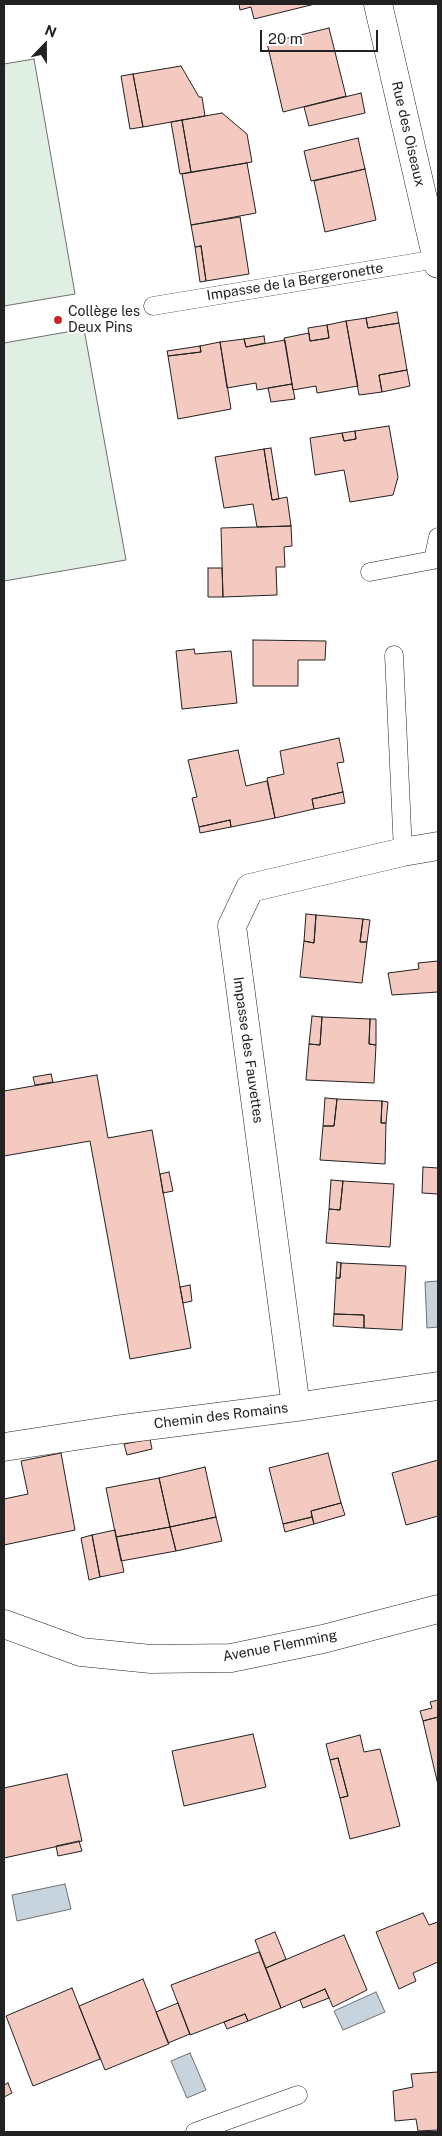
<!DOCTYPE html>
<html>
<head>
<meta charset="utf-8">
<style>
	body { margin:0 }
	#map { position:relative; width:442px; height:2136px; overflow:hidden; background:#fff; font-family:"Public Sans",sans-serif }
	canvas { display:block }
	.frame { position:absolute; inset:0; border:5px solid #222; pointer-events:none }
	.north { position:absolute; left:20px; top:20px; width:50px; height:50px; -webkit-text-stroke:4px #fff; paint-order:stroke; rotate:22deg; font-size:14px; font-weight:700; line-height:20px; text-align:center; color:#222 }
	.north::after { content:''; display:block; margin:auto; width:18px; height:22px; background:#222; clip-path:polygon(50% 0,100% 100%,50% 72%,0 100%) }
	.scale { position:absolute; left:260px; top:30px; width:118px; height:22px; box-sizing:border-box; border:2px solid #222; border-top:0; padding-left:6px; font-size:15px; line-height:18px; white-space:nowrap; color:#222; -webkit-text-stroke:4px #fff; paint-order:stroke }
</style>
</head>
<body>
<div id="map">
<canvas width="442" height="2136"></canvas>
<div class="frame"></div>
<div class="north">N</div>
<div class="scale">20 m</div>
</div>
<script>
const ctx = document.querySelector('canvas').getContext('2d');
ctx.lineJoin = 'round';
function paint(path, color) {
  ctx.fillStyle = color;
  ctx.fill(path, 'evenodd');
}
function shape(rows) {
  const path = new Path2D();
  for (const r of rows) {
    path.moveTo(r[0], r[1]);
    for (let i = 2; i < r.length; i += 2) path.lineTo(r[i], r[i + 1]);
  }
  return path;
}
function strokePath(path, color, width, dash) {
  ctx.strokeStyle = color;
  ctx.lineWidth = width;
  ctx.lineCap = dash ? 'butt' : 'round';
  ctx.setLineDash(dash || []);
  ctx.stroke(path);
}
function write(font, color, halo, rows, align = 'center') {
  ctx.font = font + ' "Public Sans",sans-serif';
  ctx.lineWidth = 4;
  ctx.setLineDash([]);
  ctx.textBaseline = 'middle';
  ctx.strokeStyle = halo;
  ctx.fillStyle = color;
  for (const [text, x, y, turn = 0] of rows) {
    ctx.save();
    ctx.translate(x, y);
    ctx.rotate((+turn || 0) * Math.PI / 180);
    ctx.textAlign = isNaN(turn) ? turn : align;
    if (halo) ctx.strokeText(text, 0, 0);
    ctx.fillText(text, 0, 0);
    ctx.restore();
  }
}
const green = shape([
	[34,59,75,294,4,306,4,64,34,59],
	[84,329,126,560,4,581,4,343,84,329]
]);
const water = shape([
	[438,1281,438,1327,427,1328,425,1282,438,1281],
	[65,1884,71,1909,17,1921,12,1895,65,1884],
	[376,1992,385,2012,343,2030,334,2011,376,1992],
	[190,2053,206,2090,187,2098,171,2061,190,2053]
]);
const building = shape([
	[239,4,315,4,254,19,251,7,240,10,239,4],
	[329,28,346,96,283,112,267,43,329,28],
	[181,66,199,97,202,97,205,116,143,127,133,74,181,66],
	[133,74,143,127,130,129,121,76,133,74],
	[361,93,365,113,309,126,304,107,361,93],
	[222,113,247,134,252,162,191,172,182,120,222,113],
	[182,120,191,172,180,174,171,122,182,120],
	[358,138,365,169,311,181,304,151,358,138],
	[247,163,256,213,191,225,182,174,247,163],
	[365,169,376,220,325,232,314,181,365,169],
	[240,217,249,274,206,281,201,246,195,247,191,225,240,217],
	[201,246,206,281,200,282,195,247,201,246],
	[397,312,399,323,368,328,366,318,397,312],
	[366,318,368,328,399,323,407,370,379,375,382,392,359,395,346,321,366,318],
	[346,321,358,386,317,393,316,386,293,390,284,338,309,333,310,341,329,338,327,325,346,321],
	[327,325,329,338,310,341,308,328,327,325],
	[264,336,265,343,246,347,244,339,264,336],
	[244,339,246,347,285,340,292,384,257,390,256,383,227,388,220,342,244,339],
	[220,342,231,409,178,419,168,356,201,352,200,346,220,342],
	[200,346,201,352,168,356,167,351,200,346],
	[407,370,410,386,382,392,379,375,407,370],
	[292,384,295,399,271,402,268,388,292,384],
	[389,426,398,477,393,495,350,502,344,470,315,475,310,438,342,433,344,441,356,439,355,431,389,426],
	[355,431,356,439,344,441,342,433,355,431],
	[271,448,279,499,272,500,264,449,271,448],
	[264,449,272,500,287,497,291,526,257,527,253,504,224,508,215,457,264,449],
	[291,526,292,546,284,547,285,567,276,567,277,595,223,597,221,528,291,526],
	[208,568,222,568,223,597,208,597,208,568],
	[253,640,326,641,325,660,298,660,298,686,253,686,253,640],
	[194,649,195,654,231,651,237,703,182,709,176,651,194,649],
	[339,738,344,762,337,763,343,792,312,799,314,809,275,818,267,778,284,774,280,751,339,738],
	[238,750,246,786,267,781,275,818,231,827,230,820,199,827,192,798,197,797,188,760,238,750],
	[343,792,345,803,314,809,312,799,343,792],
	[230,820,231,827,200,833,199,827,230,820],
	[306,914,316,915,314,943,304,941,306,914],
	[316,915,363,919,360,942,367,942,362,983,300,977,304,941,314,943,316,915],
	[363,919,370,920,367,942,360,942,363,919],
	[438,961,438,992,392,995,388,973,419,969,418,963,438,961],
	[312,1016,322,1017,320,1045,309,1044,312,1016],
	[322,1017,370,1019,369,1044,376,1045,374,1083,306,1080,309,1044,320,1045,322,1017],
	[370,1019,376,1019,376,1045,369,1044,370,1019],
	[51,1074,53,1082,35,1085,33,1077,51,1074],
	[97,1075,108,1138,152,1130,191,1348,130,1359,90,1141,4,1156,4,1091,97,1075],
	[325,1098,337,1099,334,1126,323,1126,325,1098],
	[337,1099,382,1101,381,1123,386,1123,385,1164,320,1160,323,1126,334,1126,337,1099],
	[382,1101,388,1102,386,1123,381,1123,382,1101],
	[423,1167,438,1168,438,1194,422,1193,423,1167],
	[169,1172,173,1191,163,1193,160,1174,169,1172],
	[331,1180,343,1181,340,1210,329,1209,331,1180],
	[343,1181,394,1184,390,1247,326,1243,329,1209,340,1210,343,1181],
	[337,1262,341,1263,340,1278,336,1278,337,1262],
	[341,1263,406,1266,402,1330,364,1328,364,1315,334,1314,336,1278,340,1278,341,1263],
	[190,1285,192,1301,183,1303,180,1287,190,1285],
	[334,1314,364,1315,364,1328,333,1326,334,1314],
	[150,1439,152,1449,127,1455,124,1444,150,1439],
	[61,1453,75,1530,4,1545,4,1499,28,1494,21,1461,61,1453],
	[328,1453,341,1503,311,1511,312,1517,283,1524,269,1468,328,1453],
	[438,1460,438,1516,406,1525,392,1473,438,1460],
	[205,1467,216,1517,170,1527,159,1478,205,1467],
	[159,1478,170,1527,116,1537,106,1488,159,1478],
	[341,1503,345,1515,314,1524,311,1511,341,1503],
	[216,1517,222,1541,176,1551,170,1527,216,1517],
	[312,1517,314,1524,285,1532,283,1524,312,1517],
	[170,1527,176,1551,121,1561,116,1537,170,1527],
	[115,1530,124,1572,100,1577,92,1535,115,1530],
	[92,1535,100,1577,89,1580,81,1538,92,1535],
	[438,1700,438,1717,423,1721,420,1711,432,1708,430,1702,438,1700],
	[438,1717,438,1785,423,1721,438,1717],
	[253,1734,266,1787,184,1806,172,1751,253,1734],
	[360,1735,364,1752,380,1749,400,1826,350,1839,340,1798,348,1796,338,1758,330,1760,326,1744,360,1735],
	[338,1758,348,1796,340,1798,330,1760,338,1758],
	[67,1774,82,1841,4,1858,4,1788,67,1774],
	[79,1841,82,1851,58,1856,56,1846,79,1841],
	[423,1913,429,1925,438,1922,438,1962,413,1973,416,1981,399,1989,376,1932,423,1913],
	[275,1932,286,1959,266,1968,255,1940,275,1932],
	[344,1935,367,1990,333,2007,325,1989,281,2008,266,1968,344,1935],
	[259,1952,281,2008,248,2021,245,2014,190,2035,171,1985,259,1952],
	[143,1979,169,2044,105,2070,79,2006,143,1979],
	[72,1988,100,2059,33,2086,6,2016,72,1988],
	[325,1989,329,1998,303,2008,300,2000,325,1989],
	[178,2003,190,2034,168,2043,156,2012,178,2003],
	[245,2014,248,2021,227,2029,224,2022,245,2014],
	[438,2072,438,2130,418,2131,416,2119,395,2121,393,2091,413,2087,411,2074,438,2072],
	[8,2083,12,2093,4,2097,4,2085,8,2083]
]);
const service = shape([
	[153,306,437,259],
	[433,560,438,537],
	[370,572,438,559],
	[394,655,403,852],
	[195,2132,298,2095]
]);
const minor = shape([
	[378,4,438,264],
	[296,1407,232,926,250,888,403,852,438,846],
	[4,1447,115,1430,296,1407,438,1386],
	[4,1624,81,1652,151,1659,231,1658,323,1639,438,1609]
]);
const markers = [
	[58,320,5,"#c62828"]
];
const streetNames = [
	["Rue des Oiseaux",408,134,77],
	["Impasse de la Bergeronette",295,282,-9],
	["Impasse des Fauvettes",248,1050,82],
	["Chemin des Romains",221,1416,-7],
	["Avenue Flemming",280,1646,-11]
];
const poiNames = [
	["Collège les",68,312],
	["Deux Pins",68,328]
];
paint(green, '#e0efe3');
strokePath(green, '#6f6f6f', 1);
paint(water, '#c7d3dd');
strokePath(water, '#6f6f6f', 1);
paint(building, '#f3c9c0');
strokePath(building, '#222', 1);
strokePath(service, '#222', 19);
strokePath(minor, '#222', 29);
strokePath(service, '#fff', 18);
strokePath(minor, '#fff', 28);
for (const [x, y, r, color] of markers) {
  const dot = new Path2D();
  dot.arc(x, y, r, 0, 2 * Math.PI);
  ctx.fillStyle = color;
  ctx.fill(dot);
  strokePath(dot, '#fff', 2);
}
write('14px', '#222', '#fff', streetNames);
write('14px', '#222', '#fff', poiNames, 'left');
</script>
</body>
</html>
